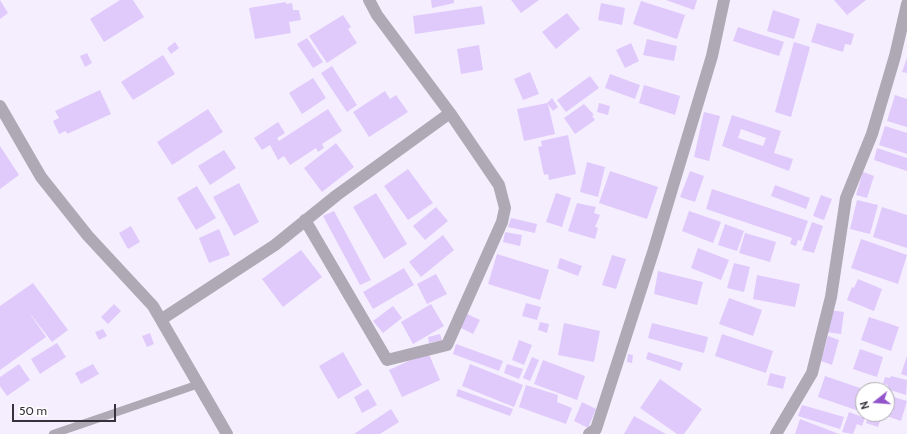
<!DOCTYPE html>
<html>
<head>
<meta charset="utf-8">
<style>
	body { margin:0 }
	#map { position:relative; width:907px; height:434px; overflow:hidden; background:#f5eefe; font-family:Cabin,sans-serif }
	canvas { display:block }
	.north { position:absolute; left:855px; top:382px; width:40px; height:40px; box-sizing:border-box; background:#fff; border:1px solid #afadb1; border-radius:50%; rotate:253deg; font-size:11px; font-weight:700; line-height:16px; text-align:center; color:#36313b }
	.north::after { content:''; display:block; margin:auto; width:14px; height:18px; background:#9254ca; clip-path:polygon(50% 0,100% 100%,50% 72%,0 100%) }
	.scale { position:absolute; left:12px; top:404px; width:104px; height:18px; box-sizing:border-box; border:2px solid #36313b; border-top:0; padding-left:5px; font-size:12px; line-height:14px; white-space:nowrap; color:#36313b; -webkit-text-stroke:3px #fff; paint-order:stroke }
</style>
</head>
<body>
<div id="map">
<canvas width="907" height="434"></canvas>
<div class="north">N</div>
<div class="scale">50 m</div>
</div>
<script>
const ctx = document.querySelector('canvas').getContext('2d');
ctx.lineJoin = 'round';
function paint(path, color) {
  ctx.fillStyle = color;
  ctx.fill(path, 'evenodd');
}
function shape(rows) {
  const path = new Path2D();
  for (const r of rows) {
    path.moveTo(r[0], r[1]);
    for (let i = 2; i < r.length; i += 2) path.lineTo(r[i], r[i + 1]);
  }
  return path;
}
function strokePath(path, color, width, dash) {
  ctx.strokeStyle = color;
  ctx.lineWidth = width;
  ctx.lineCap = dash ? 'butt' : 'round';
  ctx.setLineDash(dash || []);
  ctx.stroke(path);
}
const building = shape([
	[0,0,8,13,0,19],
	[120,0,133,0,144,17,104,42,90,19],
	[431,0,454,0,454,3,432,8],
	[511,0,539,0,521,13],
	[666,0,697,0,694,10],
	[834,0,866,0,847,15],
	[641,1,685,15,677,39,633,24],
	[286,2,286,4,292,3,293,10,299,10,301,20,289,22,291,33,255,39,249,8],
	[601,3,625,8,622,25,598,20],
	[482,6,485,24,415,34,413,16],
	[773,10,800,19,794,39,767,31],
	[567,13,580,29,556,49,542,32],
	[343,15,351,27,348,29,357,43,327,63,309,36],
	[817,23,854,34,851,45,845,44,843,52,811,42],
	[738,27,784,42,779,56,733,41],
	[307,38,323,62,313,68,297,44],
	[647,39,677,46,674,61,643,55],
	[175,42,179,48,171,54,167,48],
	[794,42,810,47,791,117,775,112],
	[631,43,639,61,625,68,616,50],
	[479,45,483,70,461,74,457,49],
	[87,53,92,63,85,67,80,56],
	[163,55,175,74,133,100,121,82],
	[907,58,907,73,902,72],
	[332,66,357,105,347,112,321,73],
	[530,72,539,94,523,100,514,79],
	[610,74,640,85,635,99,605,88],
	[590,76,599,88,566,112,557,100],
	[313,78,326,98,302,114,289,93],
	[644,85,680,96,675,115,639,103],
	[100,90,111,114,67,134,66,131,59,134,53,121,59,118,55,111],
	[385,91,390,99,396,95,408,112,369,137,353,112],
	[895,95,907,99,907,127,887,121],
	[552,98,558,107,553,111,548,104,555,134,524,141,517,109,547,103],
	[599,103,610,106,608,115,597,112],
	[584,104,594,115,592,116,595,120,575,134,564,118],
	[208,109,223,132,172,165,157,142],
	[328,109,342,131,322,144,324,148,318,152,316,148,290,165,284,156,278,160,270,145,262,150,254,138,278,122,285,133,277,138,279,141],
	[704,112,720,116,709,161,694,157],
	[732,115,781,131,774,153,793,159,789,171,722,146],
	[741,129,766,138,763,146,738,138],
	[885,126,907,133,907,154,879,145],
	[568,135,576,174,549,180,548,174,544,175,538,147,542,146,541,141],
	[336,143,354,167,322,192,304,168],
	[0,146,19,175,0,189],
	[877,148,907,158,907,171,874,160],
	[224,150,236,168,210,185,198,166],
	[587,162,605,167,598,197,580,192],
	[408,169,433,203,408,220,384,186],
	[610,171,658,187,647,219,599,203],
	[690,171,704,176,695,202,680,197],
	[863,172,874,176,867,198,856,195],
	[239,183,259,222,234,236,213,197],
	[775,185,810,198,806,209,771,196],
	[197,186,216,218,196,230,177,198],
	[712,189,808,221,801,241,798,240,796,246,790,244,792,238,706,209],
	[376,193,407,244,384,259,353,207],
	[556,193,571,198,562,227,546,222],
	[821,195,832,199,824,220,813,216],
	[857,200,878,205,870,234,850,229],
	[577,203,596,207,594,213,600,215,595,227,598,228,595,239,568,231],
	[436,207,448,221,425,240,413,226],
	[882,207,907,215,907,248,873,237],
	[334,211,371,280,360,285,323,216],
	[689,211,721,222,713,243,682,231],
	[511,218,537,224,535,233,508,227],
	[812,222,823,226,814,253,802,250],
	[725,224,744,231,737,251,718,245],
	[131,226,140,242,128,249,119,233],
	[219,229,230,255,209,263,199,238],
	[505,232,522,235,520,246,503,242],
	[745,233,776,242,770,262,739,253],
	[443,235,454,250,421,277,409,262],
	[861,239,907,255,898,284,851,268],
	[698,248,729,260,721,280,691,268],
	[301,250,322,277,283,307,262,279],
	[497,254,549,270,540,300,488,284],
	[612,255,626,259,616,289,602,285],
	[560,258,582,266,578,276,557,268],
	[734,263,750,267,744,292,727,288],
	[404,268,414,285,373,309,363,292],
	[658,271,703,282,697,305,654,294],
	[436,274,447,294,427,304,417,284],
	[757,275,800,284,795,307,753,299],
	[858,279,882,289,874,311,847,300,852,287,854,288],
	[33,283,68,330,52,342,28,311,46,337,0,370,0,306],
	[729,298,762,310,753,336,719,324],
	[526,303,541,307,537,320,522,316],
	[114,304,121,311,108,324,101,317],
	[431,304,444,326,413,344,401,322],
	[393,306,402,318,383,333,373,321],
	[830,310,844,312,841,334,826,332],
	[465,313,480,320,473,334,459,327],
	[869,317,899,327,891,351,861,340],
	[540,322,549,324,547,333,538,330],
	[564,323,600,331,594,362,558,355],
	[652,323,708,337,704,353,648,338],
	[103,329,107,336,99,340,95,332],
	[150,333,154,344,147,347,142,336],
	[440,334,442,340,429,343,428,337],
	[722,334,773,351,766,373,715,356],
	[828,336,839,340,832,365,821,361],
	[519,340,532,345,524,365,512,360],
	[57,343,66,357,40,374,31,359],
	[456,344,503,361,499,371,453,354],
	[860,349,883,357,877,377,853,369],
	[343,352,362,385,338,399,319,366],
	[428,352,440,380,402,397,389,370],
	[648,352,683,363,680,371,646,359],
	[628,354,633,355,632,363,627,362],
	[907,356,907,376,901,374],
	[532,357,539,360,530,381,523,378],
	[543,360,585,376,577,400,534,384],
	[19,364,30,380,7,396,0,386,0,377],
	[93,364,99,374,81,384,75,373],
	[470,364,523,385,514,407,462,386],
	[507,364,523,369,519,379,504,373],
	[770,373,786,377,783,389,767,385],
	[825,376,863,389,856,410,818,397],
	[891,376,907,380,906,395,887,389,888,385,883,384,885,377,890,378],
	[660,379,702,409,684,434,677,434,640,408],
	[526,385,558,395,557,402,572,408,566,424,519,407],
	[368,389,377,405,362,413,354,397],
	[458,389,513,409,510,416,456,396],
	[887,395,907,401,901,421,881,414,887,414],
	[582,402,596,409,588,428,574,421],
	[802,405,844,417,840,429,798,416],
	[391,409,399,422,380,434,354,434],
	[849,412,865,418,862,426,857,424,853,434,842,432],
	[869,414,881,418,878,427,866,423],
	[634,416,666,434,624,434],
	[800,419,839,434,795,434]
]);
const lane = shape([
	[53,434,199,384]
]);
const street = shape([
	[0,106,41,177,88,236,153,306,227,434],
	[305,220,387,360,447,345,502,222,505,208,499,185,450,113,377,15,369,0],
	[162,319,275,245,337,195,450,113],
	[589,434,596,429,654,249,712,56,724,0],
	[776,434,812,373,831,297,846,198,872,134,895,56,907,4]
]);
paint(building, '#e0cafb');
strokePath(lane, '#aea9b4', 8);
strokePath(street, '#aea9b4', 12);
</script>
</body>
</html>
